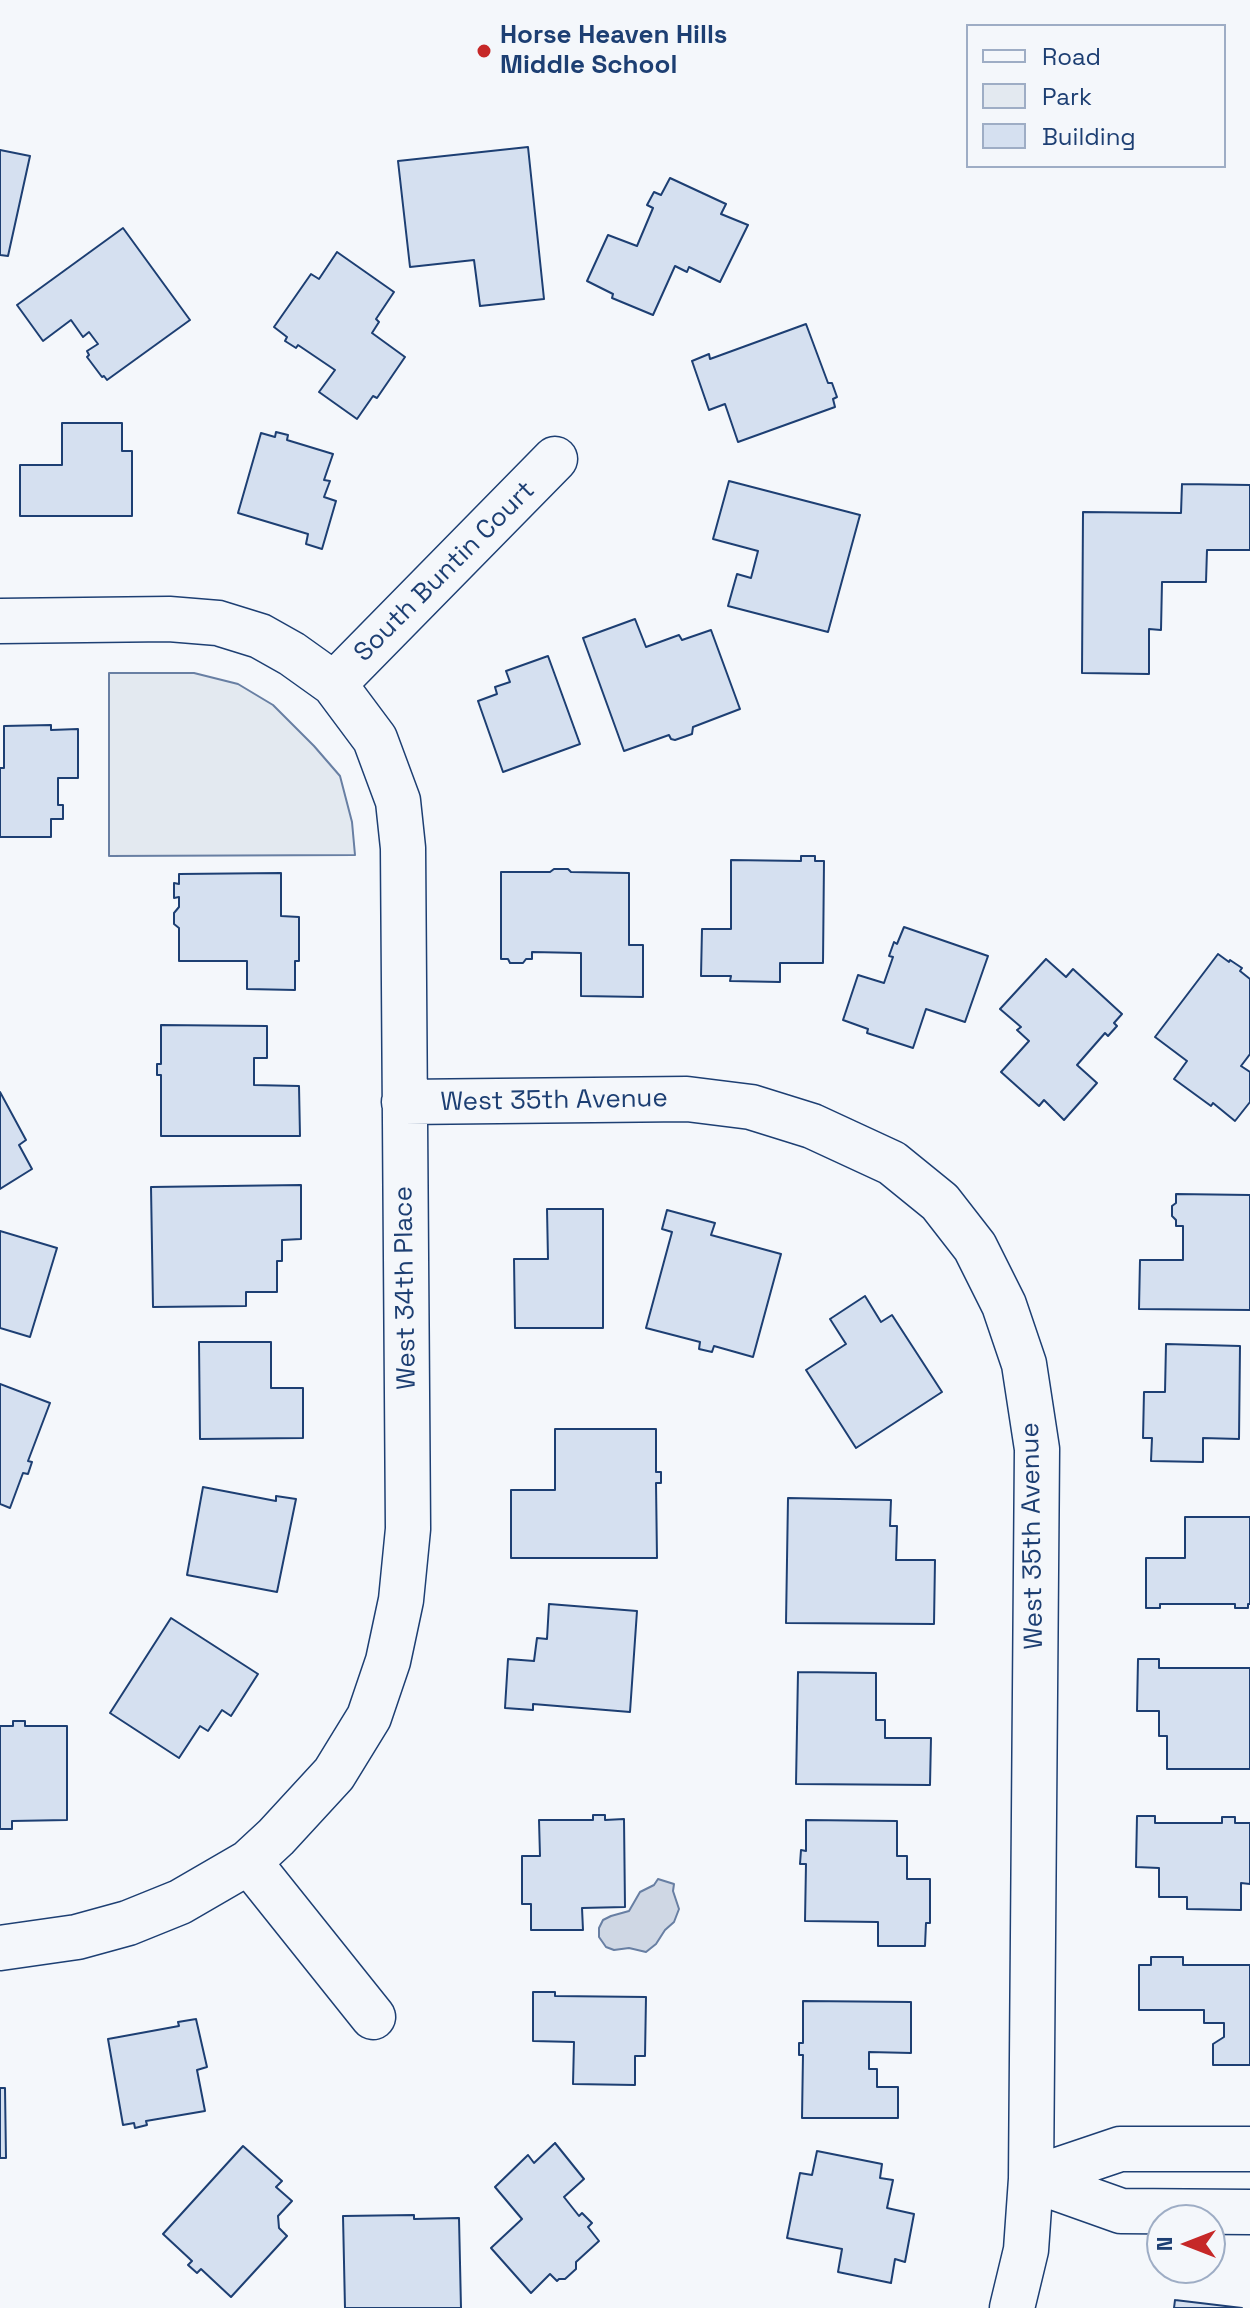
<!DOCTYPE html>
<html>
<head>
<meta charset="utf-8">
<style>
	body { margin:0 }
	#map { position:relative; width:1250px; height:2308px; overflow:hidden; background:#f4f7fb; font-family:"Space Grotesk",sans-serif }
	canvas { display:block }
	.legend { position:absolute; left:966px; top:24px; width:260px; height:144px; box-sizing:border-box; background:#f4f7fb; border:2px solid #9eadc5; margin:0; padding:10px 14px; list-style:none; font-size:24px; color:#1d3f73 }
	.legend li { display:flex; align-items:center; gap:16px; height:40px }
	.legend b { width:40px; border:2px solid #9eadc5 }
	.north { position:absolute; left:1146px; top:2204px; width:80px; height:80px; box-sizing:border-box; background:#f4f7fb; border:2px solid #9eadc5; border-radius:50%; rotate:270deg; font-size:22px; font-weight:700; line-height:32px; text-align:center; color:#1d3f73 }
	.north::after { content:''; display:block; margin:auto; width:28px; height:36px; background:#c62828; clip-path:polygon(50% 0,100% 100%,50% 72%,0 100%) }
</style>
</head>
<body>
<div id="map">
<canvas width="1250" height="2308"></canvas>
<ul class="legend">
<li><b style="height:10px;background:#f4f7fb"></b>Road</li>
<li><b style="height:22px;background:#e3e9f0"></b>Park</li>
<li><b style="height:22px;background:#d5e0f0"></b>Building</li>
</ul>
<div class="north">N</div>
</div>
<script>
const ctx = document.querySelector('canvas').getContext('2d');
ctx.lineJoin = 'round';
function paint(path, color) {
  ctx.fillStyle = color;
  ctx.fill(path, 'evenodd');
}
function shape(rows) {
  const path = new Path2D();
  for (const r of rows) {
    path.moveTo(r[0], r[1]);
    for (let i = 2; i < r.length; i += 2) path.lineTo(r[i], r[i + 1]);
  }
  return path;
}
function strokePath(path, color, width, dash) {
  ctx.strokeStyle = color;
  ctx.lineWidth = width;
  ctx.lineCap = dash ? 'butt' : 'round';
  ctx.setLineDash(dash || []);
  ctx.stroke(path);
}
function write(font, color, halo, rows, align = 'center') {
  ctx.font = font + ' "Space Grotesk",sans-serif';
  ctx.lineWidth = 6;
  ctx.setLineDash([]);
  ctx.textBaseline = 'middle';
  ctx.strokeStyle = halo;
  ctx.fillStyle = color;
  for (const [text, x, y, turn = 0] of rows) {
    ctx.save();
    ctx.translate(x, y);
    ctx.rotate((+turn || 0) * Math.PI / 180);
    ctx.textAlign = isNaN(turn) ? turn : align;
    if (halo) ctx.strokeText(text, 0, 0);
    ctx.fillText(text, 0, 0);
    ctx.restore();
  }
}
const green = shape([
	[109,673,194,673,238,684,273,705,314,746,340,776,352,822,355,855,109,856,109,673]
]);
const water = shape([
	[658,1879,674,1884,673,1891,679,1909,674,1922,665,1930,656,1944,646,1952,629,1948,614,1950,606,1947,599,1937,599,1928,603,1920,611,1916,629,1911,640,1892,654,1885,658,1879]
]);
const building = shape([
	[528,147,544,299,480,306,474,260,410,267,398,161,528,147],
	[0,150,30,156,8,256,0,255,0,150],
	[670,178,726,204,721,214,748,225,720,282,689,267,687,272,675,266,653,315,612,298,613,294,587,281,608,235,637,246,653,208,647,205,654,192,661,195,670,178],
	[123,228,190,320,107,380,104,376,102,377,87,357,89,355,87,351,98,344,89,332,83,337,71,320,43,341,17,305,123,228],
	[337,252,394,292,376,319,379,322,372,333,405,357,377,398,373,396,357,419,319,392,335,370,298,345,296,348,285,341,287,337,274,327,311,274,319,279,337,252],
	[806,324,828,383,832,383,837,397,833,399,835,407,738,442,725,404,709,410,692,361,709,354,710,359,806,324],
	[62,423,122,423,122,451,132,451,132,516,20,516,20,465,62,465,62,423],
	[276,432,288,435,287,440,333,454,324,480,330,481,324,497,336,501,322,549,306,544,308,534,238,513,261,433,275,437,276,432],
	[729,481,860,515,828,632,728,606,737,574,751,578,758,551,713,539,729,481],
	[1182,484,1250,485,1250,550,1207,550,1206,582,1162,582,1161,630,1149,629,1149,674,1082,673,1083,512,1181,513,1182,484],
	[635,619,646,647,679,635,682,640,711,630,740,709,693,727,692,734,675,740,671,739,669,735,624,751,583,638,635,619],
	[548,656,580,744,503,772,478,701,497,694,495,687,510,682,506,671,548,656],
	[51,725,51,730,78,729,78,778,58,778,58,805,63,805,63,819,51,819,51,837,0,837,0,768,4,768,4,726,51,725],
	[801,856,815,856,815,861,824,861,823,963,780,963,780,982,730,981,731,976,701,976,702,929,731,929,731,860,801,861,801,856],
	[554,869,568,869,571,872,629,873,629,945,643,945,643,997,581,996,581,953,532,952,532,959,526,959,523,963,510,963,508,959,501,959,501,872,550,872,554,869],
	[281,873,281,916,299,917,299,961,295,961,295,990,247,989,247,961,179,961,179,928,174,924,174,913,179,907,179,897,174,898,174,883,179,884,179,874,281,873],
	[904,927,988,956,965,1022,926,1009,913,1048,867,1033,868,1029,843,1020,858,975,884,983,893,957,889,956,894,942,897,944,904,927],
	[1218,954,1229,962,1230,960,1242,968,1240,971,1250,979,1250,1054,1241,1066,1250,1072,1250,1102,1235,1121,1213,1103,1211,1106,1174,1079,1187,1061,1155,1037,1218,954],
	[1046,959,1066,977,1073,969,1122,1014,1114,1023,1117,1026,1108,1036,1105,1033,1077,1065,1097,1083,1064,1120,1044,1100,1039,1106,1001,1072,1029,1041,1017,1030,1021,1027,1000,1009,1046,959],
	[161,1025,267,1026,267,1058,254,1058,254,1085,299,1086,300,1136,161,1136,161,1075,157,1075,157,1064,161,1064,161,1025],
	[0,1092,26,1140,19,1145,32,1169,0,1189,0,1092],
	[301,1185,301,1239,282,1240,282,1261,277,1261,277,1292,246,1292,246,1306,153,1307,151,1187,301,1185],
	[1176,1194,1250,1195,1250,1310,1139,1309,1140,1260,1183,1260,1183,1226,1176,1226,1176,1220,1172,1216,1172,1206,1176,1203,1176,1194],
	[547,1209,603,1209,603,1328,515,1328,514,1259,548,1259,547,1209],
	[667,1210,715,1223,711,1235,781,1254,753,1357,714,1346,712,1352,699,1349,700,1342,646,1328,672,1232,662,1229,667,1210],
	[0,1231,57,1248,30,1337,0,1328,0,1231],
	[865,1296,881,1322,892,1315,942,1392,856,1448,806,1370,846,1344,830,1319,865,1296],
	[199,1342,271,1342,271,1388,303,1388,303,1438,200,1439,199,1342],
	[1166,1344,1240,1346,1239,1439,1203,1438,1203,1462,1151,1461,1152,1438,1143,1438,1144,1392,1165,1392,1166,1344],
	[0,1384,50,1403,28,1461,32,1462,28,1474,23,1473,10,1508,0,1504,0,1384],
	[555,1429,656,1429,656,1472,661,1472,661,1483,656,1483,657,1558,511,1558,511,1490,555,1490,555,1429],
	[203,1487,276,1501,276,1496,296,1499,277,1592,187,1575,203,1487],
	[788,1498,891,1500,890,1526,897,1526,896,1560,935,1560,934,1624,786,1623,788,1498],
	[1185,1517,1250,1517,1250,1604,1248,1604,1248,1608,1235,1608,1235,1604,1160,1604,1160,1608,1146,1608,1146,1558,1185,1558,1185,1517],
	[549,1604,637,1611,630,1712,533,1704,533,1710,505,1708,508,1659,534,1661,537,1638,547,1639,549,1604],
	[171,1618,258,1674,231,1716,222,1710,208,1731,200,1726,179,1758,110,1713,171,1618],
	[1138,1659,1159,1659,1159,1668,1250,1668,1250,1769,1167,1769,1167,1736,1159,1736,1159,1711,1137,1711,1138,1659],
	[798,1672,876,1673,876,1720,885,1720,885,1738,931,1738,930,1785,796,1784,798,1672],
	[13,1721,25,1721,25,1726,67,1726,67,1820,12,1821,12,1829,0,1829,0,1726,13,1726,13,1721],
	[593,1815,605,1815,605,1820,624,1819,625,1907,582,1908,583,1930,531,1930,531,1904,522,1904,522,1856,540,1856,539,1820,593,1820,593,1815],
	[1137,1816,1155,1816,1155,1823,1222,1823,1222,1817,1235,1817,1235,1823,1250,1823,1250,1884,1241,1883,1241,1910,1187,1909,1187,1897,1159,1897,1159,1868,1136,1867,1137,1816],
	[806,1820,897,1821,897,1856,907,1856,907,1879,930,1879,930,1923,926,1923,925,1946,878,1946,878,1922,805,1921,806,1864,800,1864,801,1850,806,1851,806,1820],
	[1151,1957,1183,1957,1183,1965,1250,1965,1250,2065,1213,2065,1213,2044,1224,2037,1224,2023,1204,2023,1204,2010,1139,2010,1139,1965,1151,1965,1151,1957],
	[533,1992,555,1992,555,1996,646,1997,645,2056,635,2056,635,2085,573,2084,574,2042,533,2041,533,1992],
	[803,2001,911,2002,911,2053,869,2052,869,2069,877,2069,877,2087,898,2087,898,2118,802,2118,803,2055,799,2055,799,2043,803,2043,803,2001],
	[196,2019,207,2067,197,2070,205,2111,146,2121,147,2125,135,2128,134,2123,123,2125,108,2039,179,2026,178,2022,196,2019],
	[0,2088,5,2088,6,2158,0,2158,0,2088],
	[555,2143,584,2179,564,2197,579,2216,582,2213,592,2223,588,2227,599,2241,576,2262,576,2269,565,2279,559,2279,557,2281,550,2274,531,2293,491,2248,522,2219,495,2187,528,2155,534,2163,555,2143],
	[243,2146,282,2181,276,2187,292,2201,278,2216,279,2228,287,2236,231,2297,201,2269,197,2273,188,2265,192,2261,163,2234,243,2146],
	[817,2151,882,2164,880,2178,893,2180,887,2208,914,2214,905,2262,895,2259,891,2283,838,2272,842,2249,787,2238,800,2173,812,2175,817,2151],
	[414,2215,414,2219,459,2218,461,2308,345,2308,343,2216,414,2215],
	[1175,2300,1242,2308,1174,2308,1175,2300]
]);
const minor = shape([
	[0,621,169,619,218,623,260,636,292,654,334,684,375,739,398,801,403,848,408,1529,401,1600,388,1661,369,1717,334,1774,276,1837,249,1862,180,1902,128,1923,77,1937,0,1948],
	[334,684,555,459],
	[404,1102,687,1099,751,1107,812,1126,892,1163,940,1202,975,1247,1004,1305,1024,1364,1037,1449,1031,2179,1026,2250,1012,2308],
	[249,1862,373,2017],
	[1031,2179,1121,2211,1250,2212],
	[1031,2179,1120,2149,1250,2149]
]);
const markers = [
	[484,51,8,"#c62828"]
];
const poiNames = [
	["Horse Heaven Hills",500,36],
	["Middle School",500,66]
];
const streetNames = [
	["South Buntin Court",445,572,-45],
	["West 35th Avenue",554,1101,-1],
	["West 34th Place",406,1288,-91],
	["West 35th Avenue",1033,1536,-91]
];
paint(green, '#e3e9f0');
strokePath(green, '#687fa3', 2);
paint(water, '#cfd7e4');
strokePath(water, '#687fa3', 2);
paint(building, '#d5e0f0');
strokePath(building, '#1d3f73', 2);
strokePath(minor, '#1d3f73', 47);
strokePath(minor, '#f4f7fb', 44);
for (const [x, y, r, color] of markers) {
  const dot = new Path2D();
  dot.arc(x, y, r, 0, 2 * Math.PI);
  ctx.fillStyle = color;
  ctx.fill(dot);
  strokePath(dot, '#f4f7fb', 3);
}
write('bold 26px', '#1d3f73', '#f4f7fb', poiNames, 'left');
write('26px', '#1d3f73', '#f4f7fb', streetNames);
</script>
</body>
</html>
